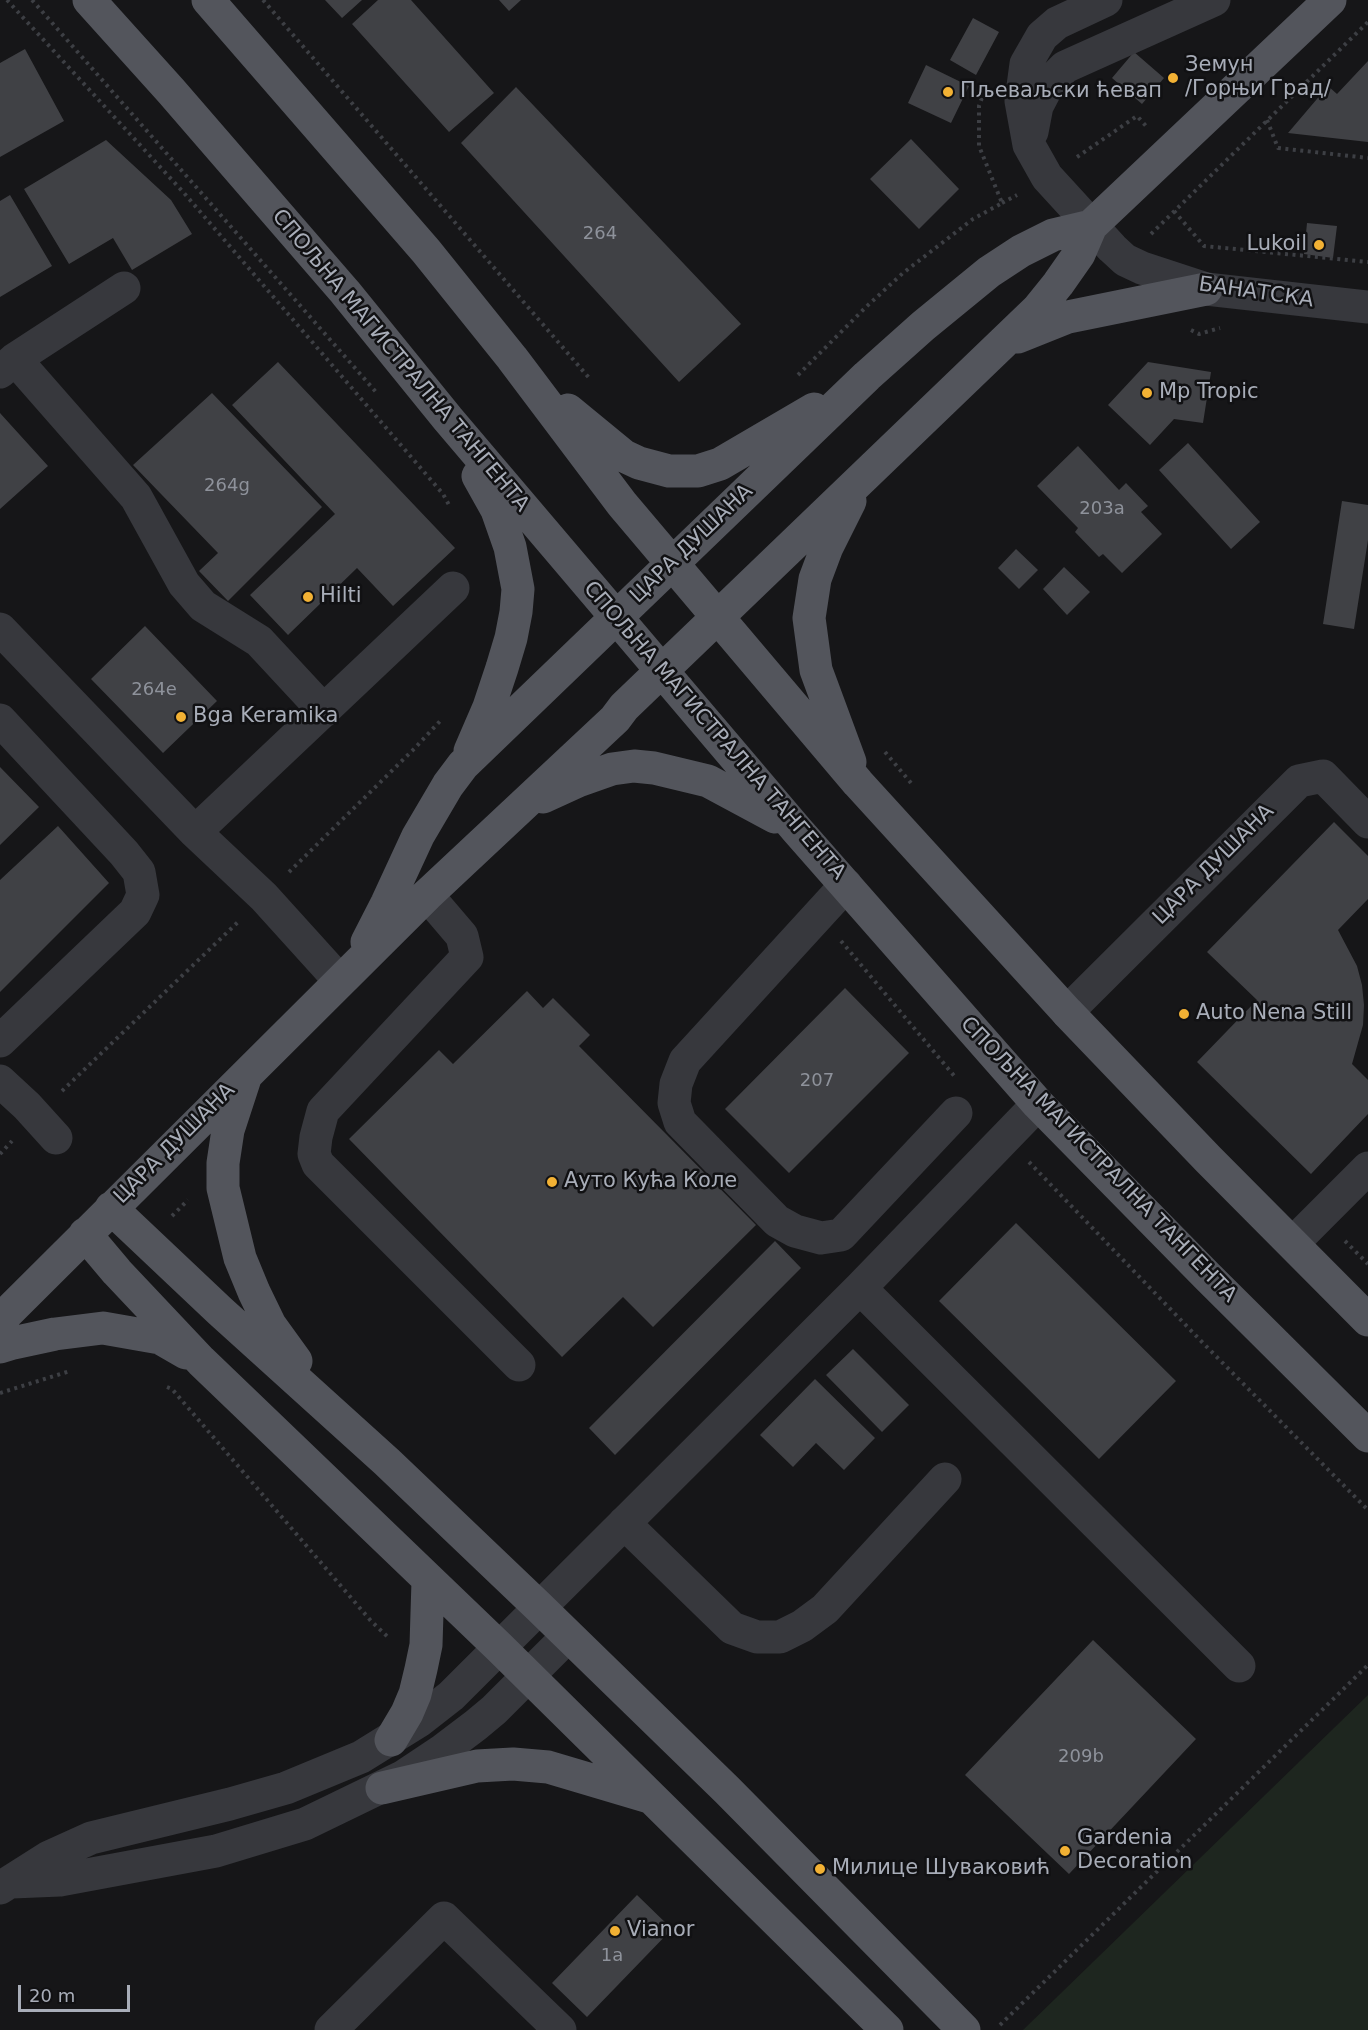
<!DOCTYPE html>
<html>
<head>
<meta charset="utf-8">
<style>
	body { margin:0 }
	#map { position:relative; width:1368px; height:2030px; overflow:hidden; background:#161618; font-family:"DejaVu Sans",sans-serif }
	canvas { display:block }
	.scale { position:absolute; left:18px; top:1985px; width:112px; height:27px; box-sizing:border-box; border:3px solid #a8adb8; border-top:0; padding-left:8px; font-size:18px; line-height:21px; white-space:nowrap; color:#a8adb8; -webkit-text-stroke:4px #111113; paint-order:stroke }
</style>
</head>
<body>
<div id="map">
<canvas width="1368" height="2030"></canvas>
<div class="scale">20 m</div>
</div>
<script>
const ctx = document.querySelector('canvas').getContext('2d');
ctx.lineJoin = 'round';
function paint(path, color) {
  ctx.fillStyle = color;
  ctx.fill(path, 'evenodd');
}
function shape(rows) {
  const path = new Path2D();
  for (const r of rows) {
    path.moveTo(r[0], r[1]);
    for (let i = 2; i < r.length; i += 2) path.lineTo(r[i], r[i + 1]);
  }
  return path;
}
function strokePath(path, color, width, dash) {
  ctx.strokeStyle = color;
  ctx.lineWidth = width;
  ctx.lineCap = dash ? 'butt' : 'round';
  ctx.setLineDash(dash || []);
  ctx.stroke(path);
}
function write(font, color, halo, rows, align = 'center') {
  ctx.font = font + ' "DejaVu Sans",sans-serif';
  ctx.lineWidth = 5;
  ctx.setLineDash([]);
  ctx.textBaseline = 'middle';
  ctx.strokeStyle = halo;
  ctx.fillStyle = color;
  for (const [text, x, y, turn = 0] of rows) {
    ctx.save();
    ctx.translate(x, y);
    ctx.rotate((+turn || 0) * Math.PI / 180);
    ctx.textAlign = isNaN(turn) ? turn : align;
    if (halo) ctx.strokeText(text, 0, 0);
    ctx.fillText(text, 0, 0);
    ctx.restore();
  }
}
const green = shape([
	[1368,1695,1368,2030,1023,2030]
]);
const building = shape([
	[325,0,362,0,342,18],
	[378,0,411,0,494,93,449,132,352,24],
	[499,0,521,0,509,11],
	[973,18,999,32,976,75,950,60],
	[25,49,64,121,0,157,0,63],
	[1134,52,1164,78,1142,104,1112,78],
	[1368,61,1368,142,1288,133,1328,86,1337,94],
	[926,65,969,86,951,123,908,103],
	[516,87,741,324,679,382,461,143],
	[911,139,959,189,919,229,870,179],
	[106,140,171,200,192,234,132,270,113,238,69,264,24,189],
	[10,195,52,266,0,297,0,201],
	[1307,223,1337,226,1333,258,1304,254],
	[278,362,455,548,393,606,357,568,288,635,250,595,335,514,232,405],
	[1148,362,1211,372,1203,423,1174,419,1150,445,1108,405],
	[212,393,322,507,228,601,199,571,218,553,133,465],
	[0,413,48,466,0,509],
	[1188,443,1260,522,1231,549,1159,470],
	[1078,446,1119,490,1126,483,1148,506,1141,512,1162,534,1122,573,1103,554,1099,557,1075,532,1078,528,1037,486],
	[1342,501,1368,505,1368,540,1354,629,1323,624],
	[1016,549,1038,570,1019,589,998,568],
	[1064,567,1090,592,1067,615,1043,589],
	[145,626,217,701,163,753,91,679],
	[0,767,39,807,0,845],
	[1334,822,1368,856,1368,899,1338,930,1357,966,1362,985,1364,1005,1363,1025,1352,1064,1368,1080,1368,1114,1311,1174,1197,1062,1257,1000,1207,952],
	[58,826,109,883,0,992,0,880],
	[845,988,909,1053,789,1173,725,1109],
	[527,991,543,1008,553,998,590,1035,579,1046,756,1225,653,1327,623,1297,562,1357,349,1139,439,1050,453,1064],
	[1016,1223,1176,1381,1099,1459,939,1301],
	[775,1241,801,1268,615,1455,589,1428],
	[853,1349,909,1405,882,1432,826,1375],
	[815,1379,875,1438,844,1470,816,1443,793,1467,760,1435],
	[1093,1640,1196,1739,1069,1874,965,1775],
	[637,1895,672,1929,587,2017,552,1983]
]);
const path = shape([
	[7,0,184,193,443,494,449,505],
	[32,0,376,392],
	[263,0,590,379],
	[1267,120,1278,148,1368,158],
	[1077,157,1137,116,1146,126],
	[1002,203,1017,195],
	[1174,211,1204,246,1368,262],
	[1151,234,1368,22],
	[1191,330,1199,334,1220,328],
	[798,375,866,307,903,273,973,219,1002,203,979,146,979,106,984,92],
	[885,752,911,783],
	[289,872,415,748,442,719],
	[841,941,956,1078],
	[62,1091,238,922],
	[0,1154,12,1141],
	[1029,1162,1202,1342,1368,1510],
	[172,1216,188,1200],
	[1345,1241,1368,1264],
	[167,1387,172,1389,371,1621,390,1639],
	[0,1393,70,1371],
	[1000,2025,1368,1665]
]);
const minor = shape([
	[1106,0,1057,23,1042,36,1026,64,1021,101,1029,145,1047,177,1112,248,1125,260,1142,268,1206,289,1368,307],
	[1032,132,1037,106,1049,83,1065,67,1214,0],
	[15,359,136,497,184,584,203,606,259,641,324,711],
	[0,372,15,359,124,288],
	[0,629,195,832,264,897,340,981],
	[0,720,124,853,139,872,143,895,135,912,0,1041],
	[195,832,453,588],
	[846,885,685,1061,676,1084,674,1103,680,1122,777,1221,795,1231,821,1238,841,1235,956,1113],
	[427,895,462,936,467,957,323,1111,316,1137,314,1154,318,1164,519,1365],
	[1067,1012,1299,781,1323,776,1368,822],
	[0,1081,27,1106,56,1138],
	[1293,1243,1368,1168],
	[860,1288,1239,1666],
	[624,1523,732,1628,757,1637,780,1637,802,1626,825,1609,945,1479],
	[12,1882,60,1880,216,1851,305,1824,404,1776,443,1750,476,1725,494,1710,568,1636],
	[0,1888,49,1857,91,1838,230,1804,286,1788,361,1757,419,1721,451,1696,860,1288,1038,1104],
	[331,2030,444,1918,560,2030]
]);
const major = shape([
	[89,0,171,91,345,292,448,419,797,830,1038,1104,1207,1276,1368,1436],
	[208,0,426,251,512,358,622,504,858,783,1067,1012,1208,1159,1368,1320],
	[1018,337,1068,317,1206,289],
	[568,410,624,456,639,463,669,471,698,471,720,464,814,409],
	[470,751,489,707,502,668,511,638,516,612,518,589,510,547,497,510,478,476],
	[850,762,816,670,809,618,815,579,827,547,850,501],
	[543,797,578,781,612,769,634,766,654,768,708,781,775,817],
	[367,942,387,903,418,836,448,785,463,765,867,376,923,326,989,272,1021,251,1053,235,1091,226],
	[245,1078,228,1130,223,1163,223,1188,240,1258,254,1292,270,1325,296,1361],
	[111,1208,220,1311,387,1462,539,1607,727,1790,964,2030],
	[85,1234,117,1272,201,1361,500,1648,887,2030],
	[0,1320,427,895,615,719,624,707,1037,310,1058,284,1079,254,1091,226,1330,0],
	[0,1347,13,1343,55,1334,103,1328,160,1338,186,1353],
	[391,1740,407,1713,415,1694,421,1669,426,1645,428,1581],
	[382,1788,477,1766,513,1764,548,1767,649,1797]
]);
const markers = [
	[1173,78,6,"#f2b134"],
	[948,92,6,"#f2b134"],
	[1319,245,6,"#f2b134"],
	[1147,393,6,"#f2b134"],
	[308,597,6,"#f2b134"],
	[181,717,6,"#f2b134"],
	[1184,1014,6,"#f2b134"],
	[552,1182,6,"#f2b134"],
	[1065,1851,6,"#f2b134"],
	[820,1869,6,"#f2b134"],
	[615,1931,6,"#f2b134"]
];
const numberNames = [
	["264",600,234],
	["264g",227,486],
	["203a",1102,509],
	["264e",154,690],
	["207",817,1081],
	["209b",1081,1757],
	["1a",612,1956]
];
const poiNames = [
	["Земун",1185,66],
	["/Горњи Град/",1185,90],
	["Пљеваљски ћевап",960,92],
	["Lukoil",1307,245,"right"],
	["Mp Tropic",1159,393],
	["Hilti",320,597],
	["Bga Keramika",193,717],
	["Auto Nena Still",1196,1014],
	["Ауто Кућа Коле",564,1182],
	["Gardenia",1077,1839],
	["Decoration",1077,1863],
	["Милице Шуваковић",832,1869],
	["Vianor",627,1931]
];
const streetNames = [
	["БАНАТСКА",1256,293,8],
	["СПОЉНА МАГИСТРАЛНА ТАНГЕНТА",400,361,50],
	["ЦАРА ДУШАНА",692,544,-44],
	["СПОЉНА МАГИСТРАЛНА ТАНГЕНТА",714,731,49],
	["ЦАРА ДУШАНА",1214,865,-45],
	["ЦАРА ДУШАНА",175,1144,-45],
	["СПОЉНА МАГИСТРАЛНА ТАНГЕНТА",1098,1160,46]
];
paint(green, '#1e261f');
paint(building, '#404145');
strokePath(path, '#3d3f44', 4, [3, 4.5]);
strokePath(minor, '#37383d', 33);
strokePath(major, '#53555c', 33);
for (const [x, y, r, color] of markers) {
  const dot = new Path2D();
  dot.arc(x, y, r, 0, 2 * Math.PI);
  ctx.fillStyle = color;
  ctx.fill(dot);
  strokePath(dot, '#111113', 2);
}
write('18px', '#8e929b', null, numberNames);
write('21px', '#a8adb8', '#111113', poiNames, 'left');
write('21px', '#a8adb8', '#111113', streetNames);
</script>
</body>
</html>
